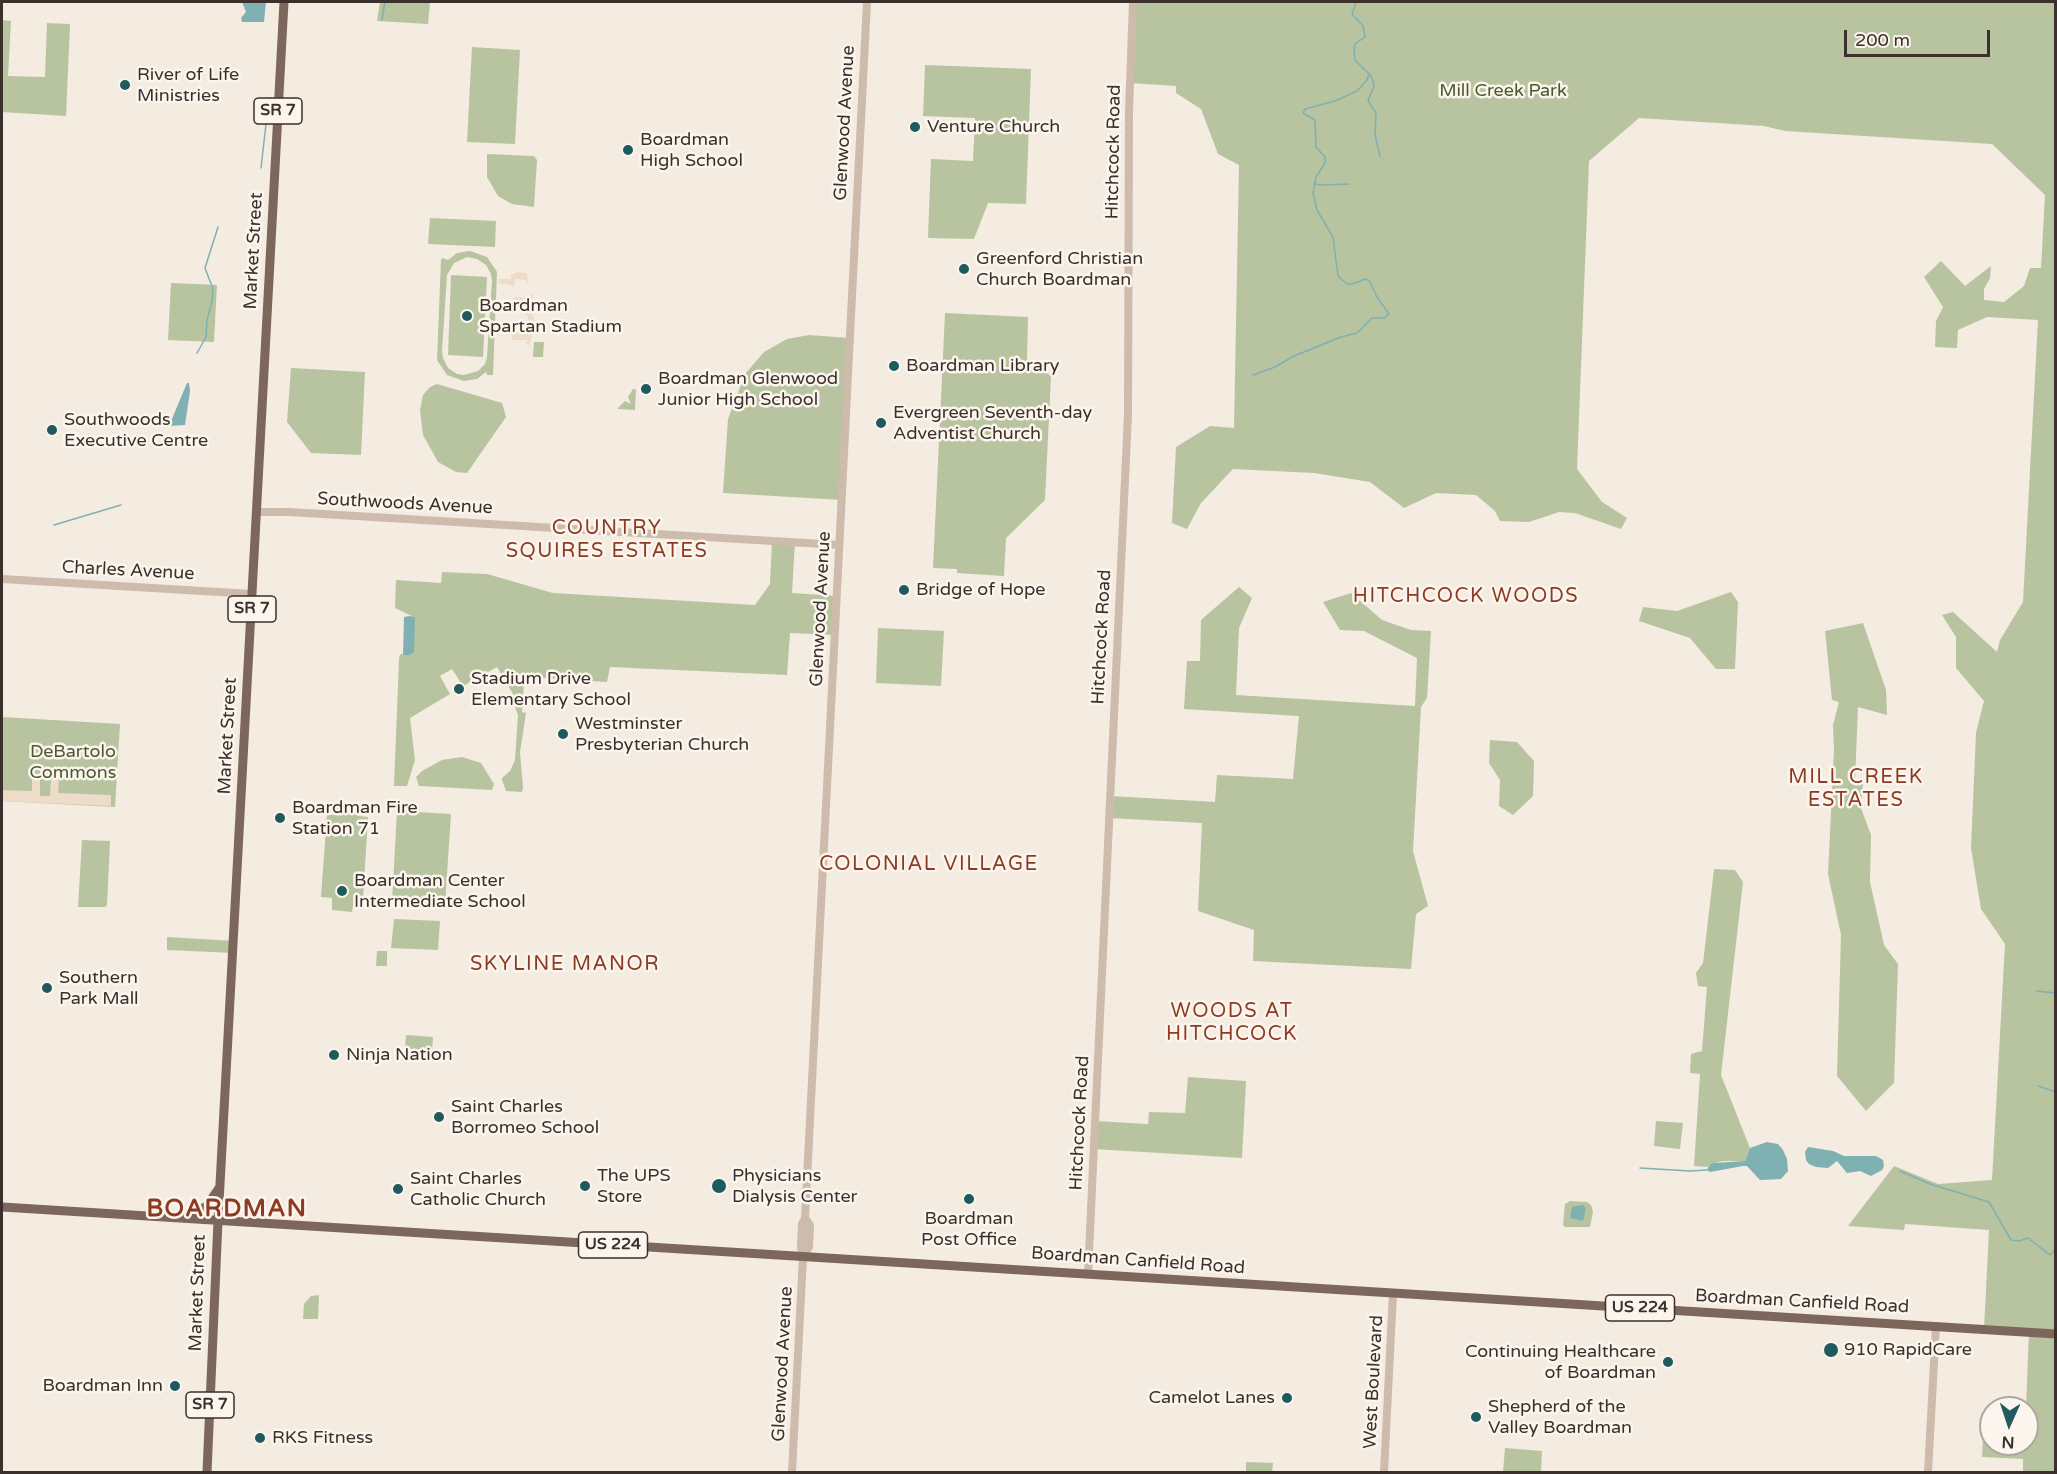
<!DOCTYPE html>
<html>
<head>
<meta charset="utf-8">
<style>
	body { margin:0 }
	#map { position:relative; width:2057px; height:1474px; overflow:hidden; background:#f4ebe1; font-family:"Varela Round",sans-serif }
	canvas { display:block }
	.frame { position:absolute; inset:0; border:3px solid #3b302b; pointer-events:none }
	.north { position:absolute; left:1979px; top:1396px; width:60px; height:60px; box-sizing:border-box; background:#fbf5ee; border:2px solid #aea6a0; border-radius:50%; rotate:183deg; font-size:16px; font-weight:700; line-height:24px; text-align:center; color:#3b302b }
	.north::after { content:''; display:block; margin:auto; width:21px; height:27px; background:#1f5a5e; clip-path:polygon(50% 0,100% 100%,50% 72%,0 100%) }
	.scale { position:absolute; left:1844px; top:30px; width:146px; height:27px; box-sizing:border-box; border:3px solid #3b302b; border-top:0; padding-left:8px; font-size:18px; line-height:21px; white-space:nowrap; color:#3b302b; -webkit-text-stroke:4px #fbf5ee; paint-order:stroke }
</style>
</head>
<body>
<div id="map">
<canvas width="2057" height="1474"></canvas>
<div class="frame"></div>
<div class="north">N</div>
<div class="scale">200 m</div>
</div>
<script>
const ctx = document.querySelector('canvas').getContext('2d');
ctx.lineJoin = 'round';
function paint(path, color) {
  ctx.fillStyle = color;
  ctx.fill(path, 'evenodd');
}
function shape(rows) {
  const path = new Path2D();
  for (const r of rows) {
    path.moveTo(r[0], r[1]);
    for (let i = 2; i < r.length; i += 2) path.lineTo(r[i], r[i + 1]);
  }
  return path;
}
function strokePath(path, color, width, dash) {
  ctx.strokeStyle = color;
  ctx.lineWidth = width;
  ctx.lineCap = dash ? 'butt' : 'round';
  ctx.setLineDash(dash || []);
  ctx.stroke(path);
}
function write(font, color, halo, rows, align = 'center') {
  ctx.font = font + ' "Varela Round",sans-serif';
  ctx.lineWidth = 5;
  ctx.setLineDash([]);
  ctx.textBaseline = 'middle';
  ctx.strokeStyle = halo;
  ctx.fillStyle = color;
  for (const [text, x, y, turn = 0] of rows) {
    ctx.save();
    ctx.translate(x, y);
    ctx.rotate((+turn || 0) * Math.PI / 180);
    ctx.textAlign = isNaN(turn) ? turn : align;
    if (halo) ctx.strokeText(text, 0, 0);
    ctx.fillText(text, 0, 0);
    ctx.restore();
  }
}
const green = shape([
	[380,2,430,2,428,24,377,21],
	[1133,2,2055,2,2055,1472,2023,1472,2023,1459,1982,1457,1983,1436,1991,1437,1991,1444,2027,1444,2026,1408,2029,1332,1984,1329,1989,1230,1905,1224,1904,1230,1848,1226,1894,1166,1938,1184,1992,1180,2005,944,1981,909,1971,848,1976,733,1984,701,1956,668,1956,637,1942,615,1953,612,1997,652,2000,640,2023,602,2038,320,1987,317,1958,330,1957,348,1935,347,1936,321,1943,307,1924,277,1941,261,1965,286,1991,266,1990,278,1984,289,1984,300,2004,302,2024,286,2030,268,2041,268,2045,195,1992,144,1785,131,1764,126,1639,118,1589,161,1577,469,1602,502,1627,518,1621,529,1575,513,1559,512,1529,522,1500,521,1495,511,1476,495,1436,493,1404,508,1370,482,1314,473,1233,469,1201,503,1187,529,1172,523,1176,447,1210,426,1234,428,1239,165,1218,154,1201,109,1176,93,1176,86,1130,83],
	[2,20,11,21,8,76,45,77,47,23,70,24,66,116,2,112],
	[472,47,520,50,515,144,467,142],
	[925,65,1031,69,1026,204,988,203,974,239,928,238,931,159,973,161,975,118,923,116],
	[487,154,534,156,537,160,534,207,512,204,498,196,487,177],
	[430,218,496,221,495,247,428,244],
	[470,251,487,257,497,272,493,375,487,375,486,372,477,379,464,381,447,375,437,360,441,260,442,258,448,260,457,253],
	[467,257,477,259,486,265,491,274,492,281,487,357,485,364,478,371,464,375,457,374,448,368,443,358,442,351,447,275,454,263],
	[451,275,487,277,483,357,448,355],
	[171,283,217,285,214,342,168,340],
	[945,313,1028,317,1027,359,1051,376,1045,500,1006,538,1004,576,957,573,957,569,933,568],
	[809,335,849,338,842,500,723,493,728,419,745,374,764,352,787,339],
	[534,342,544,342,543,357,533,357],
	[291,368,365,372,361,455,311,453,287,422],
	[437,384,502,403,506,417,467,473,456,472,438,462,423,435,420,410,423,395,430,387],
	[633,389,636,389,635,410,617,409,625,401,631,404,628,397],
	[772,541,795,542,792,593,837,596,835,635,790,633,787,675,610,667,607,682,529,677,528,682,524,682,522,712,526,713,520,752,523,788,522,792,506,791,502,780,502,778,510,771,515,760,518,715,513,701,516,699,497,667,463,686,452,669,440,676,450,694,410,718,415,760,407,786,394,786,399,659,400,654,409,655,414,617,395,608,396,580,441,583,442,572,487,574,553,593,755,605,770,584],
	[1239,587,1252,598,1239,628,1236,695,1415,706,1417,658,1364,631,1340,630,1323,602,1351,593,1382,620,1411,630,1431,631,1427,698,1421,707,1413,851,1428,906,1416,914,1411,969,1253,961,1254,930,1198,911,1202,823,1109,818,1110,796,1215,802,1217,775,1293,779,1299,716,1184,709,1187,661,1200,661,1201,620],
	[1731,592,1738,602,1735,669,1716,669,1690,638,1639,621,1643,607,1677,611],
	[1863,623,1886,690,1887,715,1858,707,1855,782,1863,783,1861,808,1871,835,1870,882,1884,945,1898,964,1894,1083,1866,1111,1837,1076,1841,935,1828,874,1834,750,1833,725,1839,702,1832,700,1825,631],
	[878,628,944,631,941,686,876,683],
	[2,717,120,724,115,807,2,801],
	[1490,740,1517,742,1534,761,1533,796,1513,815,1499,806,1500,780,1489,763],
	[462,757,481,763,494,784,492,790,419,786,416,777,422,771,442,760],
	[337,802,359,804,358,816,368,817,363,899,354,899,352,912,332,910,332,898,321,897,327,815,336,815],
	[397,811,451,814,445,905,392,902],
	[82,840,110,841,107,905,105,907,78,907],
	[1714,869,1735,870,1743,882,1721,1075,1750,1148,1745,1161,1723,1161,1710,1164,1708,1167,1694,1166,1700,1074,1690,1073,1691,1054,1702,1051,1707,987,1698,986,1696,973,1703,963],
	[394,919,440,921,438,950,391,948],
	[167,937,234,941,234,953,167,950],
	[377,951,387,951,387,966,376,966],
	[406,1035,433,1037,432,1051,405,1049],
	[1188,1077,1246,1081,1242,1158,1094,1149,1095,1121,1148,1124,1149,1112,1185,1113],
	[1656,1121,1683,1123,1680,1149,1654,1146],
	[1570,1201,1587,1202,1591,1205,1593,1212,1590,1227,1565,1227,1563,1225,1565,1204],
	[319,1295,318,1319,303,1319,304,1304,311,1296],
	[1505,1448,1542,1451,1541,1472,1490,1472,1503,1472],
	[1246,1462,1273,1463,1272,1472,1246,1472]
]);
const plaza = shape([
	[516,272,527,273,528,285,526,280,515,279,514,286,499,283,499,279,511,279,511,274,515,274],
	[533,293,532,313,535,322,530,345,525,344,528,340,512,340,512,332,525,332,526,323,528,322,528,316,526,316,526,306,513,305,514,297,529,298],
	[37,775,55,776,55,779,59,780,58,793,111,795,111,806,2,801,2,790,32,791,32,778,37,778],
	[40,779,51,779,50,796,40,796]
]);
const water = shape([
	[242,2,266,2,264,22,242,22,241,18,246,12],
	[187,383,189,383,190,391,185,425,169,426],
	[410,616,415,617,414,652,409,655,403,655,404,617],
	[1767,1142,1778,1144,1783,1150,1787,1159,1788,1171,1781,1179,1760,1180,1747,1166,1743,1166,1710,1172,1707,1170,1710,1164,1714,1163,1745,1161,1750,1148],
	[1808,1147,1833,1151,1844,1156,1876,1156,1883,1160,1884,1166,1882,1170,1871,1176,1860,1171,1847,1173,1837,1161,1828,1168,1816,1167,1809,1164,1806,1160,1805,1152],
	[1577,1206,1583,1205,1586,1208,1583,1221,1570,1218,1572,1207]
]);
const stream = shape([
	[1356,2,1352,14,1363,26,1365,37,1355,44,1354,53,1355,60,1371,76,1373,81,1374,86,1368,101,1376,113,1375,135,1380,156],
	[382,19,385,2],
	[261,168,266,124,264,112],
	[1314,184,1322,185,1349,184],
	[197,353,206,337,207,320,212,301,213,289,205,268,218,227],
	[1253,375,1275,367,1294,356,1341,337,1357,333,1372,318,1384,318,1389,314,1377,297,1370,282,1366,279,1352,284,1347,284,1338,276,1333,237,1317,210,1313,193,1316,177,1325,163,1325,157,1316,147,1315,120,1303,113,1305,109,1335,101,1357,91,1367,80,1369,74],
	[54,525,121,505],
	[2036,991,2056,993],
	[2038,1086,2056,1092],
	[1640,1168,1690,1171,1707,1170],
	[1900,1171,1930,1184,1989,1202,2011,1240,2019,1241,2028,1238,2050,1255,2056,1248]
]);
const minor = shape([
	[257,512,289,512,839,545],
	[2,579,252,594],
	[803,1257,809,1247,810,1225,805,1218],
	[1088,1274,1128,415,1129,112,1133,2],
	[792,1472,803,1257,801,1247,802,1224,805,1218,867,2],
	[1384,1472,1393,1293],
	[1928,1472,1936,1326]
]);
const major = shape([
	[2,1207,2056,1334],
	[181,1215,194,1213,207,1206,219,1188],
	[207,1472,218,1221,284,2]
]);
const markers = [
	[125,85,6,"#1f5a5e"],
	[915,127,6,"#1f5a5e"],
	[628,150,6,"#1f5a5e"],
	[964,269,6,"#1f5a5e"],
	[467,316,6,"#1f5a5e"],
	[894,366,6,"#1f5a5e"],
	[646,389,6,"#1f5a5e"],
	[881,423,6,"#1f5a5e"],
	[52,430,6,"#1f5a5e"],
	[904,590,6,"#1f5a5e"],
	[459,689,6,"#1f5a5e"],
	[563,734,6,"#1f5a5e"],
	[280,818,6,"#1f5a5e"],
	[342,891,6,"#1f5a5e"],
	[47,988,6,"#1f5a5e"],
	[334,1055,6,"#1f5a5e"],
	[439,1117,6,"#1f5a5e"],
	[585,1186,6,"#1f5a5e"],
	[719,1186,8,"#1f5a5e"],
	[398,1189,6,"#1f5a5e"],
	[969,1199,6,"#1f5a5e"],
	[1831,1350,8,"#1f5a5e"],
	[1668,1362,6,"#1f5a5e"],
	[175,1386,6,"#1f5a5e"],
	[1287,1398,6,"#1f5a5e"],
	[1476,1417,6,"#1f5a5e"],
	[260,1438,6,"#1f5a5e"]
];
const shields = [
	[278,111,48],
	[252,609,48],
	[613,1245,69],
	[1640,1308,69],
	[210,1405,48]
];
const shieldNames = [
	["SR 7",278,111],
	["SR 7",252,609],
	["US 224",613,1245],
	["US 224",1640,1308],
	["SR 7",210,1405]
];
const poiNames = [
	["River of Life",137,75],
	["Ministries",137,96],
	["Venture Church",927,127],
	["Boardman",640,140],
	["High School",640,161],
	["Greenford Christian",976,259],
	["Church Boardman",976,280],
	["Boardman",479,306],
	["Spartan Stadium",479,327],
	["Boardman Library",906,366],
	["Boardman Glenwood",658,379],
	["Junior High School",658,400],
	["Evergreen Seventh-day",893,413],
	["Adventist Church",893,434],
	["Southwoods",64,420],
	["Executive Centre",64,441],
	["Bridge of Hope",916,590],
	["Stadium Drive",471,679],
	["Elementary School",471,700],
	["Westminster",575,724],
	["Presbyterian Church",575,745],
	["Boardman Fire",292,808],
	["Station 71",292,829],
	["Boardman Center",354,881],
	["Intermediate School",354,902],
	["Southern",59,978],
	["Park Mall",59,999],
	["Ninja Nation",346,1055],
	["Saint Charles",451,1107],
	["Borromeo School",451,1128],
	["The UPS",597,1176],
	["Store",597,1197],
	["Physicians",732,1176],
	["Dialysis Center",732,1197],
	["Saint Charles",410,1179],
	["Catholic Church",410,1200],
	["Boardman",969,1219,"center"],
	["Post Office",969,1240,"center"],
	["910 RapidCare",1844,1350],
	["Continuing Healthcare",1656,1352,"right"],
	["of Boardman",1656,1373,"right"],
	["Boardman Inn",163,1386,"right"],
	["Camelot Lanes",1275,1398,"right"],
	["Shepherd of the",1488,1407],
	["Valley Boardman",1488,1428],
	["RKS Fitness",272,1438]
];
const parkNames = [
	["Mill Creek Park",1503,91],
	["DeBartolo",73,752],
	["Commons",73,773]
];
const streetNames = [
	["Glenwood Avenue",845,123,-87],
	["Hitchcock Road",1114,152,-89],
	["Market Street",254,251,-87],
	["Southwoods Avenue",405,504,3],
	["Charles Avenue",128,571,3],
	["Glenwood Avenue",821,609,-87],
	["Hitchcock Road",1102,637,-87],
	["Market Street",228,736,-87],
	["Hitchcock Road",1080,1123,-87],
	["Boardman Canfield Road",1138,1261,4],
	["Market Street",198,1293,-88],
	["Boardman Canfield Road",1802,1302,3],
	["Glenwood Avenue",783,1364,-87],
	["West Boulevard",1374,1382,-87]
];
const neighbourhoodNames = [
	["COUNTRY",607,529],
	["SQUIRES ESTATES",607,552],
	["HITCHCOCK WOODS",1466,597],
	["MILL CREEK",1856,778],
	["ESTATES",1856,801],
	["COLONIAL VILLAGE",929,865],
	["SKYLINE MANOR",565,965],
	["WOODS AT",1232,1012],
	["HITCHCOCK",1232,1035]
];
const districtNames = [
	["BOARDMAN",227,1210]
];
paint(green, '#b8c4a0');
paint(plaza, '#ecdcc8');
paint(water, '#7fb0b2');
strokePath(stream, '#7fb0b2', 1.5);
strokePath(minor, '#cdbbac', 8);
strokePath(major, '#7d675c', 9);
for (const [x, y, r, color] of markers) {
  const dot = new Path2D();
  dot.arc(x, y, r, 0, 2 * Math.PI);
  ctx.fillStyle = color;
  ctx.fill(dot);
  strokePath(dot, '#fbf5ee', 2);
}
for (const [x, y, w] of shields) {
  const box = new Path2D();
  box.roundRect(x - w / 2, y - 13, w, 26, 4.5);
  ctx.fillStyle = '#fbf5ee';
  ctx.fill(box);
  strokePath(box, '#3b302b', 1.5);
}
write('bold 16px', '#3b302b', null, shieldNames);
write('18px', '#3b302b', '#fbf5ee', poiNames, 'left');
write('18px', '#4a5a2e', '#fbf5ee', parkNames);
write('18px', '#3b302b', '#fbf5ee', streetNames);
ctx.letterSpacing = '1.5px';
write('20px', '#8c3b22', '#fbf5ee', neighbourhoodNames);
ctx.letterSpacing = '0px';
ctx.letterSpacing = '1.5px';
write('bold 24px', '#8c3b22', '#fbf5ee', districtNames);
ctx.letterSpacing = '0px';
</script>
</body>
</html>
